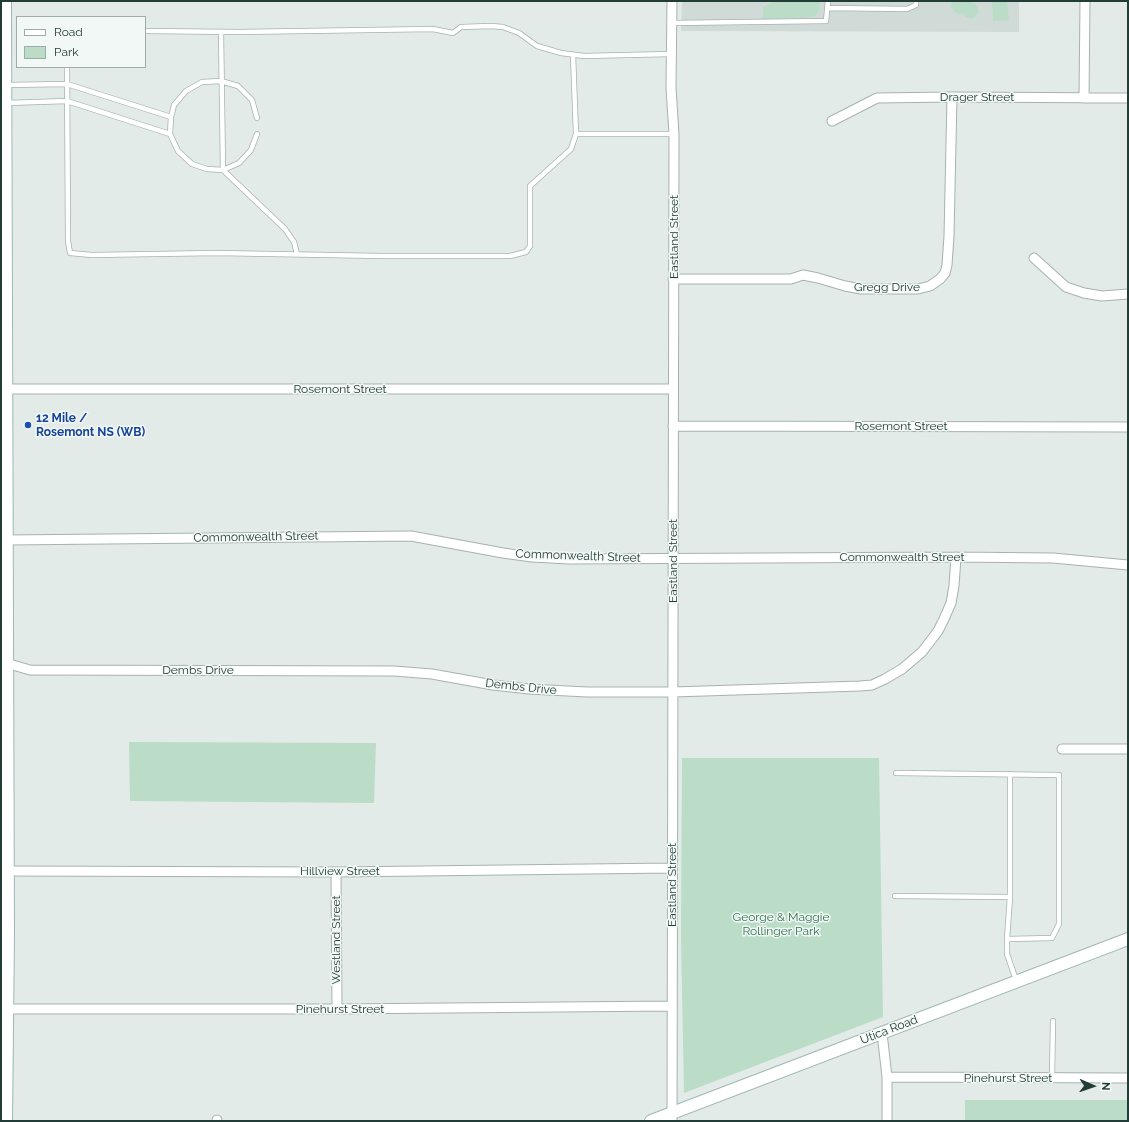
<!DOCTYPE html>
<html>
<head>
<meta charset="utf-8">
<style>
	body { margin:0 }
	#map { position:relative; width:1129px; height:1122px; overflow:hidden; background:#e2ebe8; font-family:Raleway,sans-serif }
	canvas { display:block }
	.frame { position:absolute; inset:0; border:2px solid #223c37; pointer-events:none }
	.legend { position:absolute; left:16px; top:16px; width:130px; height:52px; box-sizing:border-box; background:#f2f8f6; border:1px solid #9fadaa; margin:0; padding:5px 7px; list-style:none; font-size:12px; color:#223c37 }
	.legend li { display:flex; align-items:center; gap:8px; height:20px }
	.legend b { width:20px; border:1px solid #9fadaa }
	.north { position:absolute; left:1073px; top:1066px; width:40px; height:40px; -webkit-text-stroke:3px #f2f8f6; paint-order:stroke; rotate:92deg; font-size:11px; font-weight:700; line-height:16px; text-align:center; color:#223c37 }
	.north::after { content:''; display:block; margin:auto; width:14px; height:18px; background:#223c37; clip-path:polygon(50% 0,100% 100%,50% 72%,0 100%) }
</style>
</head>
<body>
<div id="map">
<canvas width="1129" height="1122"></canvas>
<div class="frame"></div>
<ul class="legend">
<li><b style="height:5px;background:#fff"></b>Road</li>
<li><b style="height:11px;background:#bbdcc7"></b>Park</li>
</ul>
<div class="north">N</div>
</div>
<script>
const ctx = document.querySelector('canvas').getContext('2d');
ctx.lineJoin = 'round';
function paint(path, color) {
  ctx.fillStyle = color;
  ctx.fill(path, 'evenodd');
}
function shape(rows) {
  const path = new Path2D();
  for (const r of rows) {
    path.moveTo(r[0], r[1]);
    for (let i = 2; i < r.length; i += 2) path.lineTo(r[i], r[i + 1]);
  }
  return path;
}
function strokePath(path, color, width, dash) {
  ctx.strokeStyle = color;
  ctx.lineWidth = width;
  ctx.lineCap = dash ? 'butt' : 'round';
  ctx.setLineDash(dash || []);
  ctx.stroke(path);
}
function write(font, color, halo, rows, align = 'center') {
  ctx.font = font + ' Raleway,sans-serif';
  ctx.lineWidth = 3;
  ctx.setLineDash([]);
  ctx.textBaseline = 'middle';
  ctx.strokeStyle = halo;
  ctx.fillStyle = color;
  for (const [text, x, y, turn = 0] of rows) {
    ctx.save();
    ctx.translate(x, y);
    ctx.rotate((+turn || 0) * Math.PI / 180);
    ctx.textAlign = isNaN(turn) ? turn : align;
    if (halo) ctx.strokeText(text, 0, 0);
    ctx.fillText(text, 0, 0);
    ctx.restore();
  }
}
const built = shape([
	[682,1,1019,1,1019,32,681,31]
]);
const green = shape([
	[775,1,820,1,819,11,816,15,812,17,763,19,763,7],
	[953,1,965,1,975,3,978,8,978,13,974,18,970,18,966,17,962,13,958,14,953,10,951,6],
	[992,1,1007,1,1009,20,993,21],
	[129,742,376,743,374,803,130,801],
	[682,758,879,758,883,1017,684,1093,681,937],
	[965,1100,1128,1100,1128,1121,965,1121]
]);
const lane = shape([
	[827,8,907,9,916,5,916,1],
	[671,23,826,21,828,1],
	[145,31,239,32,433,29,453,33,461,27,491,26,503,27,519,33,537,46,561,53,584,56,671,54],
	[221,32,223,170,285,229,294,242,297,254],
	[67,67,68,241,70,253,92,255,217,253,382,256,510,256,526,252,530,246,530,186,571,149,576,134,573,55],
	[7,85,67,84,171,117],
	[7,103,67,101,170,134],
	[257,134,251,150,239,163,223,170,207,169,192,164,178,151,170,134,171,117,174,105,186,91,202,82,221,81,238,86,252,100,257,118],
	[576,134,674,134],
	[896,773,1059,775,1059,924,1052,938,1007,939],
	[1010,774,1010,897],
	[895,896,1010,897,1007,939,1007,954,1016,980],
	[1052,1078,1053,1021]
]);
const street = shape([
	[672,1,671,88,674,134,672,1121],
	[1084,98,1085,1],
	[832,121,877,98,952,97,1128,98],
	[1034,258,1066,287,1084,293,1102,296,1128,294],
	[673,279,791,279,803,275,818,278,845,286,861,289,918,289,930,286,940,279,945,273,947,265,949,236,952,97],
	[6,389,673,389],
	[673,426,1128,427],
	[6,540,411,536,503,553,532,557,569,559,956,557,1053,558,1128,565],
	[1,663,6,663,30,670,394,671,432,674,493,685,529,689,587,692,673,692,860,686,872,685,885,679,902,669,922,652,938,631,944,619,951,603,954,586,956,557],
	[1062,749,1128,749],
	[7,871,336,872,672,868],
	[336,872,337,1009],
	[7,1009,337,1009,672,1006],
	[882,1033,887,1077,887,1121],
	[887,1077,1128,1078],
	[217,1120,217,1121]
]);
const secondary = shape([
	[5,1,8,934,6,1121],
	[651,1121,1128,939]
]);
const markers = [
	[28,425,4,"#1a4fb4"]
];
const streetNames = [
	["Drager Street",977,97],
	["Eastland Street",674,237,-90],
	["Gregg Drive",887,287],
	["Rosemont Street",340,389],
	["Rosemont Street",901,426],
	["Commonwealth Street",256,537,-1],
	["Commonwealth Street",578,556,2],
	["Commonwealth Street",902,557],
	["Eastland Street",673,561,-90],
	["Dembs Drive",198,670],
	["Dembs Drive",521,687,6],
	["Hillview Street",340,871],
	["Eastland Street",672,885,-90],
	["Westland Street",336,940,-90],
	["Pinehurst Street",340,1009],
	["Utica Road",889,1030,-21],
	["Pinehurst Street",1008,1078]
];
const transitNames = [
	["12 Mile /",36,418],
	["Rosemont NS (WB)",36,432]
];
const parkNames = [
	["George & Maggie",781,917],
	["Rollinger Park",781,931]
];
paint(built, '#d0dbd7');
paint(green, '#bbdcc7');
strokePath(lane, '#a5b3af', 6);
strokePath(street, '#a5b3af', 11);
strokePath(secondary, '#a0b7b1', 14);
strokePath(lane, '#fff', 4.5);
strokePath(street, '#fff', 9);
strokePath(secondary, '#fff', 12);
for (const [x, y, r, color] of markers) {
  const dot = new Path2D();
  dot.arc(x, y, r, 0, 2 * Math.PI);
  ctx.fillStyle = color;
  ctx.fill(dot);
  strokePath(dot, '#f2f8f6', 1.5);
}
write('12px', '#223c37', '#f2f8f6', streetNames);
write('bold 12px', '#164399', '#f2f8f6', transitNames, 'left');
write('12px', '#2e714f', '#f2f8f6', parkNames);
</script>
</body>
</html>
